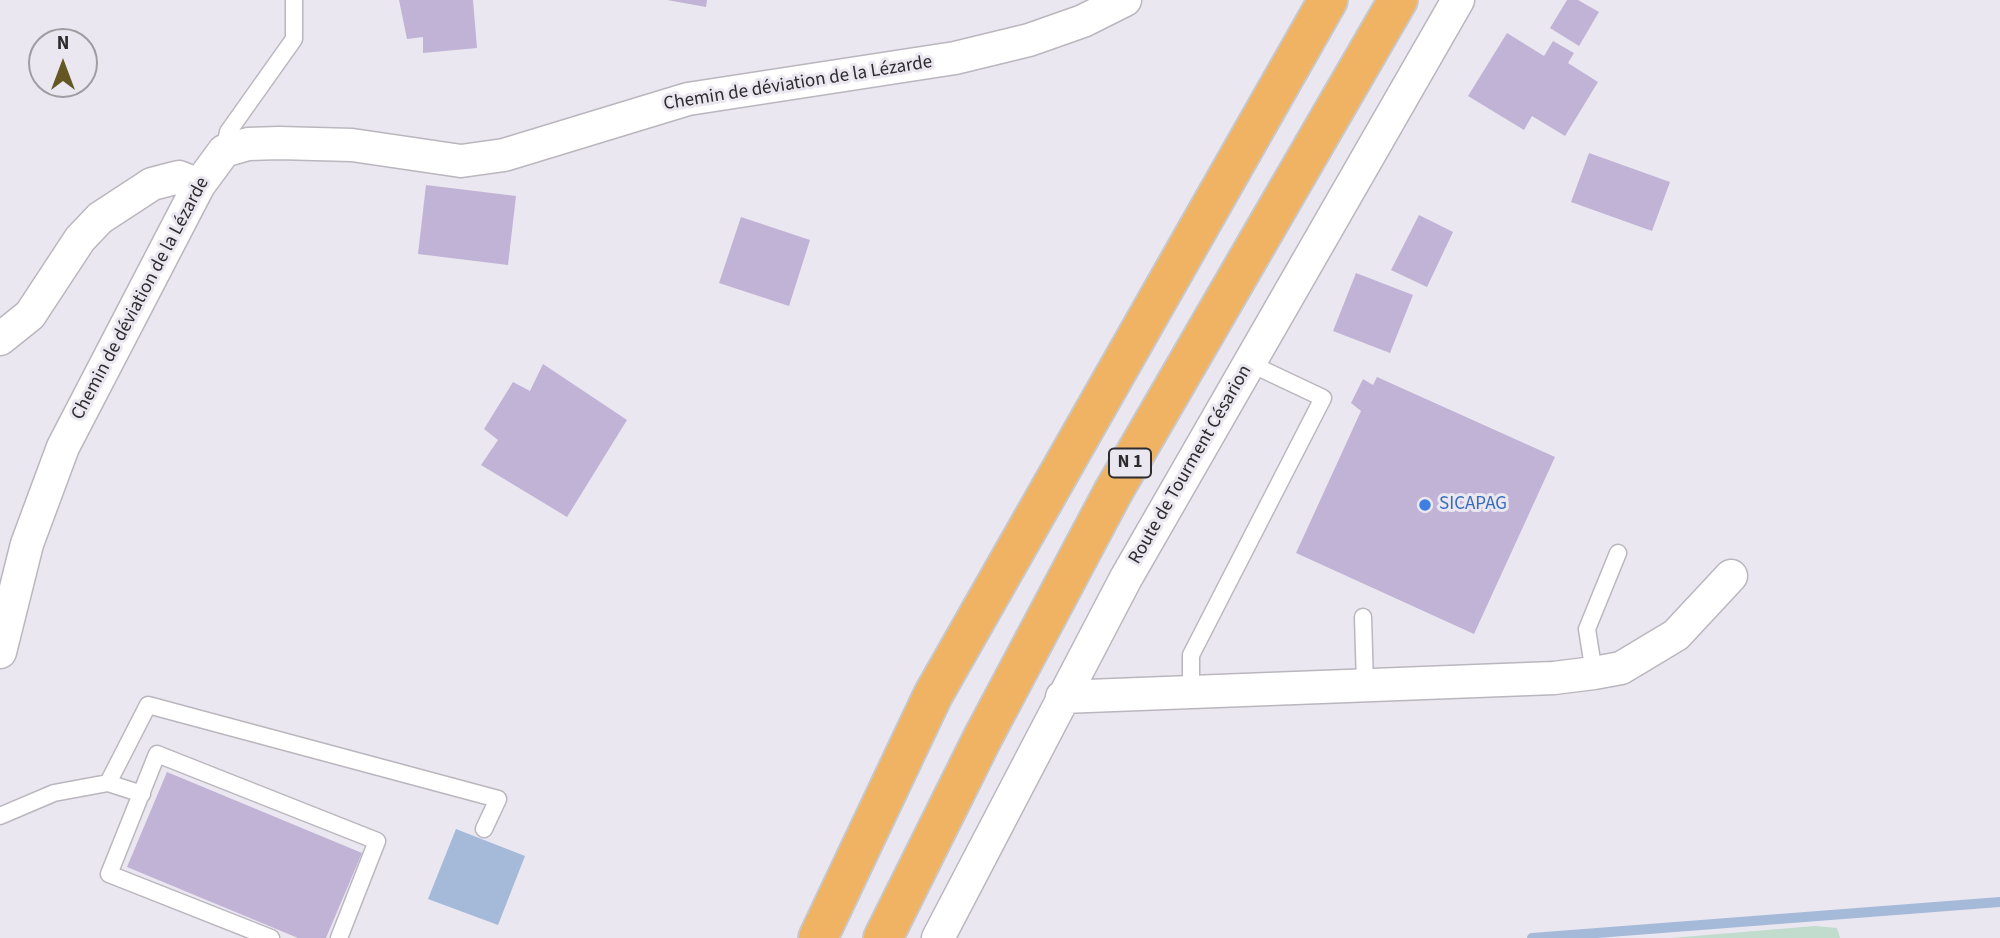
<!DOCTYPE html>
<html>
<head>
<meta charset="utf-8">
<style>
	body { margin:0 }
	#map { position:relative; width:2000px; height:938px; overflow:hidden; background:#ebe7f0; font-family:"Source Sans 3",sans-serif }
	canvas { display:block }
	.north { position:absolute; left:28px; top:28px; width:70px; height:70px; box-sizing:border-box; background:#ebe7f0; border:2px solid #9f9ca2; border-radius:50%; rotate:0deg; font-size:19px; font-weight:700; line-height:28px; text-align:center; color:#2c2b2e }
	.north::after { content:''; display:block; margin:auto; width:24px; height:32px; background:#645723; clip-path:polygon(50% 0,100% 100%,50% 72%,0 100%) }
</style>
</head>
<body>
<div id="map">
<canvas width="2000" height="938"></canvas>
<div class="north">N</div>
</div>
<script>
const ctx = document.querySelector('canvas').getContext('2d');
ctx.lineJoin = 'round';
function paint(path, color) {
  ctx.fillStyle = color;
  ctx.fill(path, 'evenodd');
}
function shape(rows) {
  const path = new Path2D();
  for (const r of rows) {
    path.moveTo(r[0], r[1]);
    for (let i = 2; i < r.length; i += 2) path.lineTo(r[i], r[i + 1]);
  }
  return path;
}
function strokePath(path, color, width, dash) {
  ctx.strokeStyle = color;
  ctx.lineWidth = width;
  ctx.lineCap = dash ? 'butt' : 'round';
  ctx.setLineDash(dash || []);
  ctx.stroke(path);
}
function write(font, color, halo, rows, align = 'center') {
  ctx.font = font + ' "Source Sans 3",sans-serif';
  ctx.lineWidth = 6;
  ctx.setLineDash([]);
  ctx.textBaseline = 'middle';
  ctx.strokeStyle = halo;
  ctx.fillStyle = color;
  for (const [text, x, y, turn = 0] of rows) {
    ctx.save();
    ctx.translate(x, y);
    ctx.rotate((+turn || 0) * Math.PI / 180);
    ctx.textAlign = isNaN(turn) ? turn : align;
    if (halo) ctx.strokeText(text, 0, 0);
    ctx.fillText(text, 0, 0);
    ctx.restore();
  }
}
const green = shape([
	[1815,926,1837,928,1840,938,1671,938]
]);
const water = shape([
	[456,829,525,856,498,925,428,899]
]);
const stream = shape([
	[1532,938,2000,902]
]);
const building = shape([
	[399,0,473,0,477,48,423,53,423,37,407,39],
	[667,0,707,0,706,7],
	[1567,0,1578,0,1599,12,1579,46,1550,28],
	[1507,33,1544,56,1553,41,1574,53,1568,63,1598,82,1565,136,1532,116,1524,130,1468,96],
	[1589,153,1670,182,1652,231,1571,202],
	[426,185,516,196,508,265,418,254],
	[1419,215,1453,232,1427,287,1391,270],
	[741,217,810,240,789,306,719,283],
	[1356,273,1413,295,1390,353,1333,331],
	[543,364,627,420,567,517,481,465,498,440,484,429,513,382,530,391],
	[1377,377,1555,457,1474,634,1296,553,1361,411,1351,403,1363,379,1373,385],
	[167,772,362,853,326,938,298,938,127,867]
]);
const service = shape([
	[224,151,228,132,294,39,294,0],
	[1363,617,1365,684],
	[1594,673,1587,629,1618,553],
	[1191,692,1191,655,1323,398,1249,363],
	[108,783,142,794],
	[0,816,54,793,108,783,148,705,498,799,484,829],
	[271,938,109,874,157,754,377,841,339,938]
]);
const minor = shape([
	[0,339,30,315,80,239,100,218,152,184,179,177,199,185],
	[0,652,27,544,63,447,199,185,224,151,248,144,279,143,352,145,461,161,504,155,688,99,955,58,1029,40,1083,21,1125,0],
	[1062,697,1554,678,1594,673,1621,668,1676,635,1731,576],
	[938,938,1126,578,1458,0]
]);
const trunk = shape([
	[818,938,933,695,1328,0],
	[883,938,983,737,1113,492,1398,0]
]);
const markers = [
	[1425,505,7,"#3f7fe0"]
];
const shields = [
	[1130,463,42]
];
const shieldNames = [
	["N 1",1130,463]
];
const streetNames = [
	["Chemin de déviation de la Lézarde",798,84,-9],
	["Chemin de déviation de la Lézarde",141,299,-62],
	["Route de Tourment Césarion",1191,465,-60]
];
const shopNames = [
	["SICAPAG",1439,505]
];
paint(green, '#c1dbcc');
paint(water, '#a5bad9');
strokePath(stream, '#a5bad9', 10);
paint(building, '#c1b3d5');
strokePath(service, '#bab6be', 19);
strokePath(minor, '#bab6be', 35);
strokePath(trunk, '#c8c8c9', 42);
strokePath(service, '#fff', 16);
strokePath(minor, '#fff', 32);
strokePath(trunk, '#f0b263', 38);
for (const [x, y, r, color] of markers) {
  const dot = new Path2D();
  dot.arc(x, y, r, 0, 2 * Math.PI);
  ctx.fillStyle = color;
  ctx.fill(dot);
  strokePath(dot, '#ebe7f0', 2.5);
}
for (const [x, y, w] of shields) {
  const box = new Path2D();
  box.roundRect(x - w / 2, y - 14.5, w, 29, 5);
  ctx.fillStyle = '#ebe7f0';
  ctx.fill(box);
  strokePath(box, '#2c2b2e', 2);
}
write('bold 18px', '#2c2b2e', null, shieldNames);
write('19px', '#2c2b2e', '#ebe7f0', streetNames);
write('19px', '#366cbe', '#ebe7f0', shopNames, 'left');
</script>
</body>
</html>
